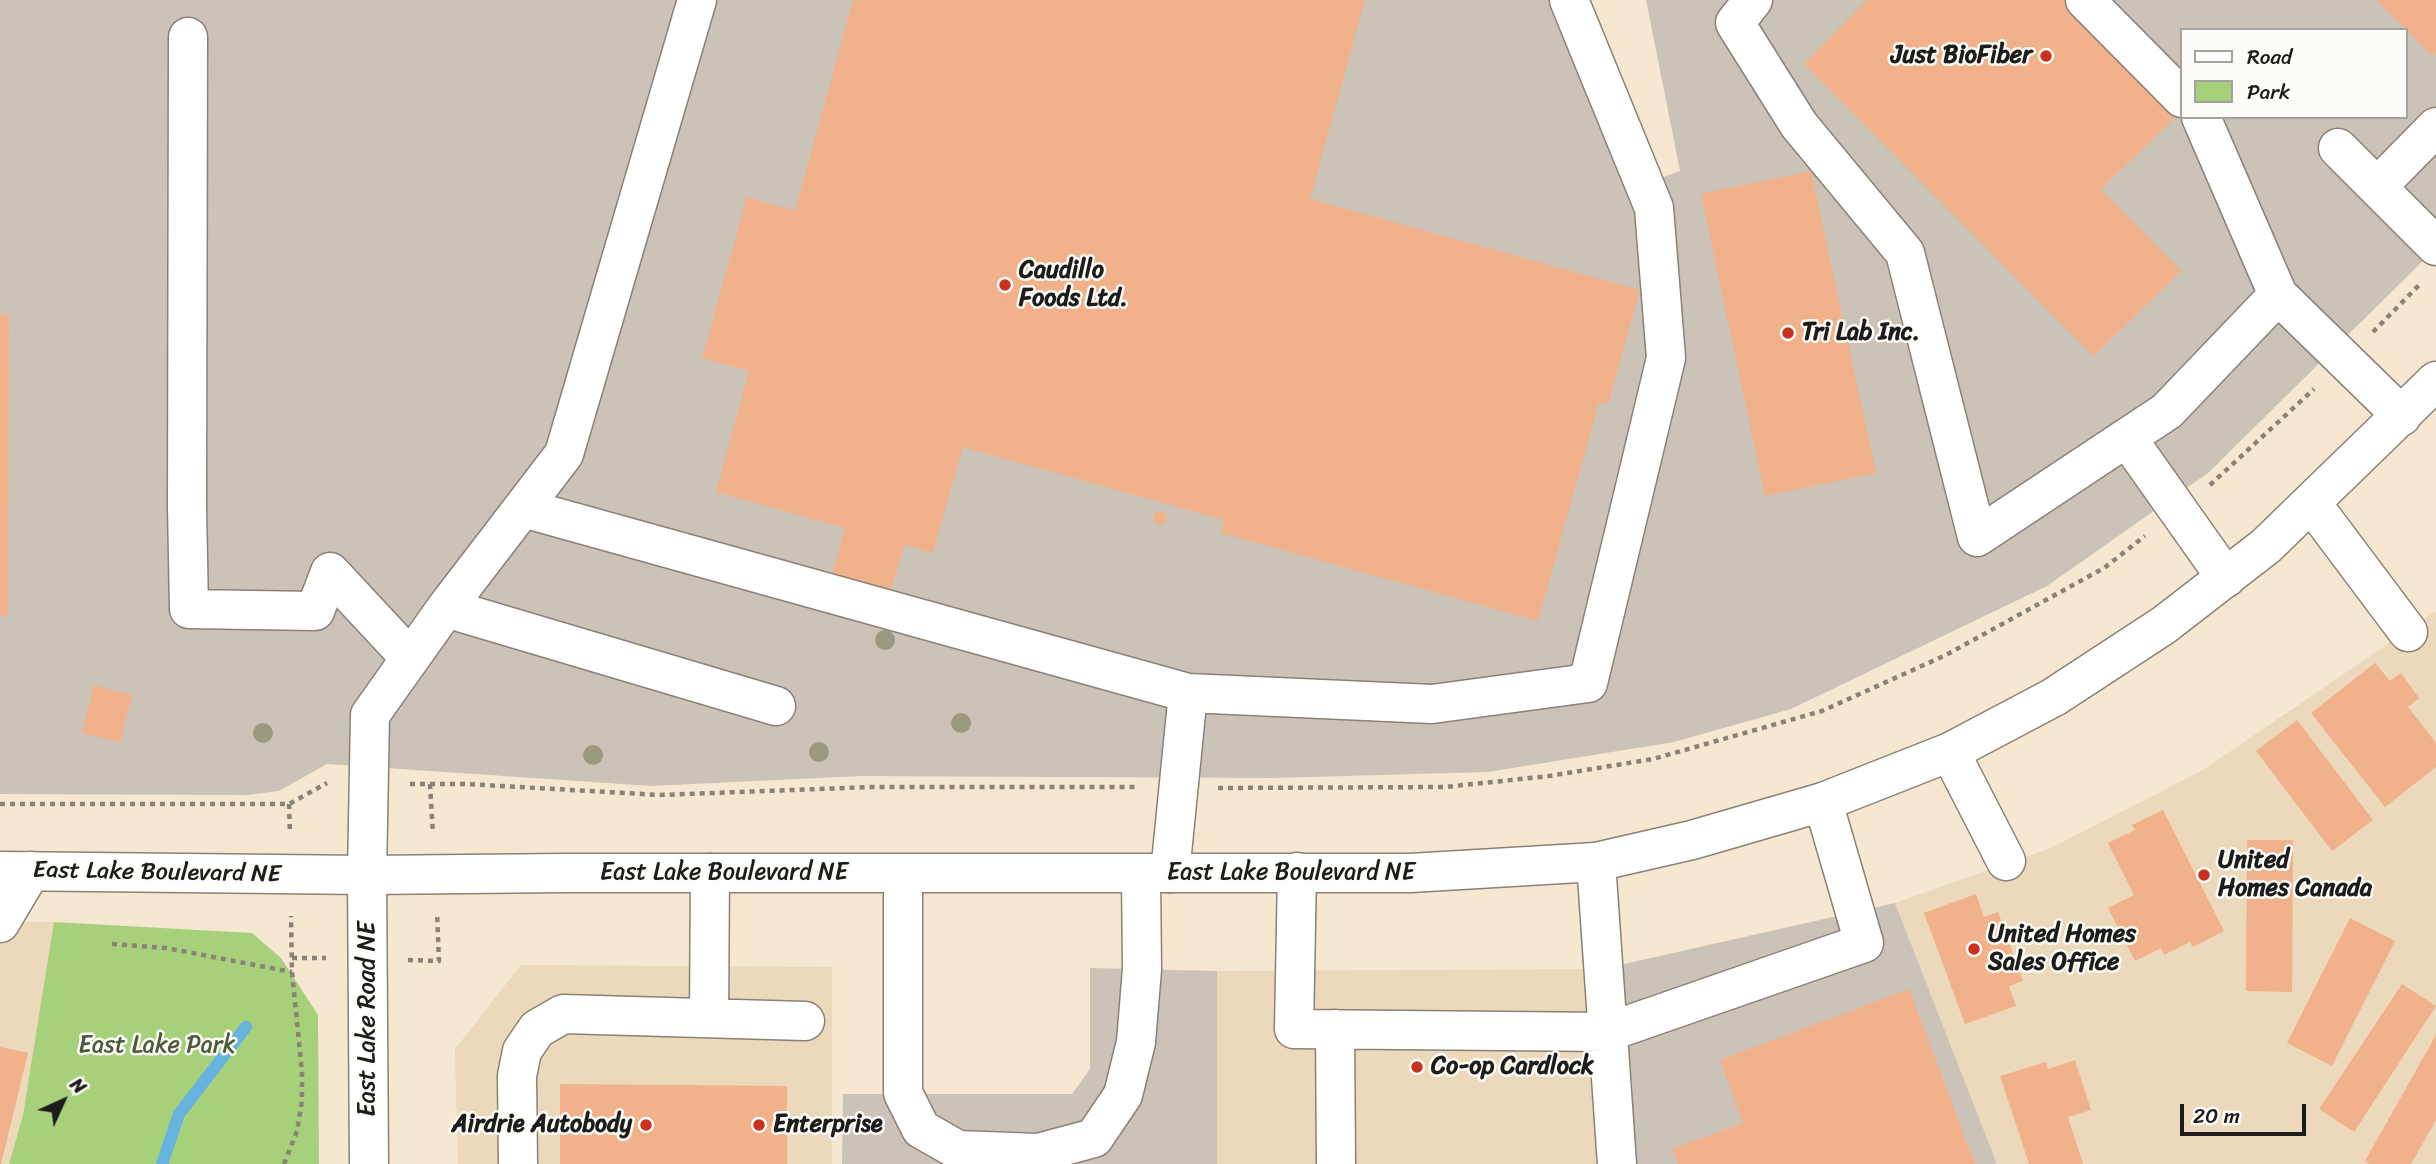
<!DOCTYPE html>
<html>
<head>
<meta charset="utf-8">
<style>
	body { margin:0 }
	#map { position:relative; width:2436px; height:1164px; overflow:hidden; background:#f6e7d1; font-family:Sriracha,sans-serif }
	canvas { display:block }
	.legend { position:absolute; left:2180px; top:28px; width:228px; height:91px; box-sizing:border-box; background:#fdfcf7; border:2px solid #a3a29f; margin:0; padding:9px 12px; list-style:none; font-size:21px; color:#1c1c1c }
	.legend li { display:flex; align-items:center; gap:14px; height:35px }
	.legend b { width:35px; border:2px solid #a3a29f }
	.north { position:absolute; left:28px; top:1066px; width:70px; height:70px; -webkit-text-stroke:5px #fdfcf7; paint-order:stroke; rotate:45deg; font-size:19px; font-weight:700; line-height:28px; text-align:center; color:#1c1c1c }
	.north::after { content:''; display:block; margin:auto; width:24px; height:32px; background:#1c1c1c; clip-path:polygon(50% 0,100% 100%,50% 72%,0 100%) }
	.scale { position:absolute; left:2180px; top:1104px; width:126px; height:32px; box-sizing:border-box; border:4px solid #1c1c1c; border-top:0; padding-left:9px; font-size:21px; line-height:24px; white-space:nowrap; color:#1c1c1c; -webkit-text-stroke:5px #fdfcf7; paint-order:stroke }
</style>
</head>
<body>
<div id="map">
<canvas width="2436" height="1164"></canvas>
<ul class="legend">
<li><b style="height:9px;background:#fff"></b>Road</li>
<li><b style="height:19px;background:#a7d07b"></b>Park</li>
</ul>
<div class="north">N</div>
<div class="scale">20 m</div>
</div>
<script>
const ctx = document.querySelector('canvas').getContext('2d');
ctx.lineJoin = 'round';
function paint(path, color) {
  ctx.fillStyle = color;
  ctx.fill(path, 'evenodd');
}
function shape(rows) {
  const path = new Path2D();
  for (const r of rows) {
    if (r.length === 3) {
      path.moveTo(r[0] + r[2], r[1]);
      path.arc(r[0], r[1], r[2], 0, 2 * Math.PI);
      continue;
    }
    path.moveTo(r[0], r[1]);
    for (let i = 2; i < r.length; i += 2) path.lineTo(r[i], r[i + 1]);
  }
  return path;
}
function strokePath(path, color, width, dash) {
  ctx.strokeStyle = color;
  ctx.lineWidth = width;
  ctx.lineCap = dash ? 'butt' : 'round';
  ctx.setLineDash(dash || []);
  ctx.stroke(path);
}
function write(font, color, halo, rows, align = 'center') {
  ctx.font = font + ' Sriracha,sans-serif';
  ctx.lineWidth = 5;
  ctx.setLineDash([]);
  ctx.textBaseline = 'middle';
  ctx.strokeStyle = halo;
  ctx.fillStyle = color;
  for (const [text, x, y, turn = 0] of rows) {
    ctx.save();
    ctx.translate(x, y);
    ctx.rotate((+turn || 0) * Math.PI / 180);
    ctx.textAlign = isNaN(turn) ? turn : align;
    if (halo) ctx.strokeText(text, 0, 0);
    ctx.fillText(text, 0, 0);
    ctx.restore();
  }
}
const built = shape([
	[2436,611,2436,1164,1997,1164,1895,903,2051,848,2203,770],
	[0,922,54,922,23,1115,9,1164,0,1164],
	[521,965,832,967,832,1164,458,1164,455,1049],
	[1602,969,1631,1164,1217,1164,1217,971]
]);
const industrial = shape([
	[0,0,1581,0,1661,178,1680,171,1646,0,2436,0,2436,248,2208,473,2047,586,1791,709,1674,742,1488,772,1274,778,861,776,651,786,327,764,279,791,247,795,0,794],
	[2182,30,2406,30,2406,117,2182,117],
	[1895,903,1997,1164,1631,1164,1602,969],
	[1090,968,1217,971,1217,1164,842,1164,843,1094,1072,1094,1090,1069]
]);
const green = shape([
	[54,922,252,933,281,958,318,1015,319,1164,9,1164,23,1115]
]);
const stream = shape([
	[162,1164,179,1114,246,1027]
]);
const building = shape([
	[853,0,1365,0,1310,199,1640,290,1608,404,1599,402,1538,621,1221,533,1224,520,963,447,933,553,904,545,889,598,830,581,845,528,716,492,749,371,702,358,747,197,795,211],
	[1867,0,2070,0,2182,111,2101,189,2181,271,2094,356,1804,64],
	[2377,0,2436,0,2436,53,2433,57],
	[1811,171,1876,473,1765,496,1701,194],
	[0,314,9,314,8,616,0,616],
	[1160,518,7],
	[2375,663,2390,681,2401,673,2419,698,2408,707,2436,743,2436,767,2385,807,2311,713],
	[94,685,132,695,120,742,82,733],
	[2297,720,2373,820,2332,851,2256,751],
	[2163,810,2224,931,2193,947,2190,942,2164,955,2161,948,2135,961,2108,908,2134,895,2108,843,2135,830,2132,825],
	[2247,840,2293,840,2292,992,2246,991],
	[1976,894,1984,917,1998,912,2023,981,2009,986,2016,1006,1965,1024,1924,913],
	[2350,918,2395,941,2332,1066,2287,1043],
	[2402,984,2436,1006,2354,1132,2319,1109],
	[1909,989,1975,1164,1678,1164,1672,1149,1743,1123,1720,1060],
	[2436,1035,2436,1120,2411,1164,2370,1164,2365,1161],
	[0,1047,28,1053,1,1164,0,1164],
	[2075,1060,2091,1110,2068,1117,2083,1164,2029,1164,2000,1076,2046,1062,2048,1069],
	[560,1084,787,1086,787,1164,560,1164]
]);
const path = shape([
	[2373,332,2421,283],
	[2210,485,2314,389],
	[410,784,466,784,660,795,871,787,1139,787],
	[430,784,433,834],
	[1218,788,1445,787,1549,776,1653,759,1822,711,1946,655,2104,568,2145,536],
	[0,804,289,804,327,783],
	[289,804,290,834],
	[112,944,166,948,292,972],
	[292,958,326,958],
	[408,960,439,961,437,913],
	[284,1164,297,1131,302,1101,302,1072,292,972,291,916]
]);
const minor = shape([
	[1753,0,1735,23,1799,125,1905,253,1977,537,2167,411,2278,295],
	[2085,0,2182,98],
	[188,37,187,507,189,609,315,611,330,572,410,658],
	[2201,117,2278,295,2402,416],
	[2338,148,2436,246],
	[2377,187,2436,127],
	[2127,438,2226,578],
	[2312,504,2408,632],
	[523,508,1188,693,1170,873],
	[446,608,776,706],
	[1188,693,1432,704,1588,683,1666,358,1654,208,1569,0],
	[1950,752,2006,861],
	[1596,862,1617,1164],
	[1297,872,1294,1029,1608,1032,1864,943,1823,802],
	[903,874,903,1093,921,1129,958,1150,1038,1153,1094,1138,1123,1095,1136,1042,1142,969,1141,874],
	[0,923,31,871],
	[709,1018,710,873],
	[1335,1029,1336,1164],
	[369,1164,367,875,370,715,446,608,564,454,697,0],
	[518,1164,517,1076,522,1051,537,1029,563,1014,805,1021]
]);
const major = shape([
	[0,871,367,875,565,873,1410,873,1596,862,1692,840,1823,802,1950,752,2054,697,2164,625,2266,546,2436,381]
]);
const trees = [
	[885,640],
	[961,723],
	[263,733],
	[819,752],
	[593,755]
];
const markers = [
	[2046,56,7,"#c8321e"],
	[1005,285,7,"#c8321e"],
	[1788,333,7,"#c8321e"],
	[2204,875,7,"#c8321e"],
	[1974,949,7,"#c8321e"],
	[1417,1067,7,"#c8321e"],
	[646,1125,7,"#c8321e"],
	[759,1125,7,"#c8321e"]
];
const poiNames = [
	["Just BioFiber",2032,56,"right"],
	["Caudillo",1019,271],
	["Foods Ltd.",1019,299],
	["Tri Lab Inc.",1802,333],
	["United",2218,861],
	["Homes Canada",2218,889],
	["United Homes",1988,935],
	["Sales Office",1988,963],
	["Co-op Cardlock",1431,1067],
	["Airdrie Autobody",632,1125,"right"],
	["Enterprise",773,1125]
];
const streetNames = [
	["East Lake Boulevard NE",157,873,1],
	["East Lake Boulevard NE",724,873],
	["East Lake Boulevard NE",1291,873],
	["East Lake Road NE",368,1019,-90]
];
const parkNames = [
	["East Lake Park",157,1046]
];
paint(built, '#ecd8ba');
paint(industrial, '#cbc3b8');
paint(green, '#a7d07b');
strokePath(stream, '#67b3e0', 12);
paint(building, '#f1b18a');
strokePath(minor, '#898276', 41);
strokePath(major, '#898276', 41);
strokePath(path, '#898276', 4.5, [5, 5]);
strokePath(minor, '#fff', 38);
strokePath(major, '#fff', 38);
ctx.fillStyle = '#999a80';
for (const [x, y] of trees) {
  ctx.beginPath();
  ctx.arc(x, y, 10, 0, 2 * Math.PI);
  ctx.fill();
}
for (const [x, y, r, color] of markers) {
  const dot = new Path2D();
  dot.arc(x, y, r, 0, 2 * Math.PI);
  ctx.fillStyle = color;
  ctx.fill(dot);
  strokePath(dot, '#fdfcf7', 2.5);
}
write('bold 24px', '#1c1c1c', '#fdfcf7', poiNames, 'left');
write('24px', '#1c1c1c', '#fdfcf7', streetNames);
write('24px', '#4d5b3d', '#fdfcf7', parkNames);
</script>
</body>
</html>
